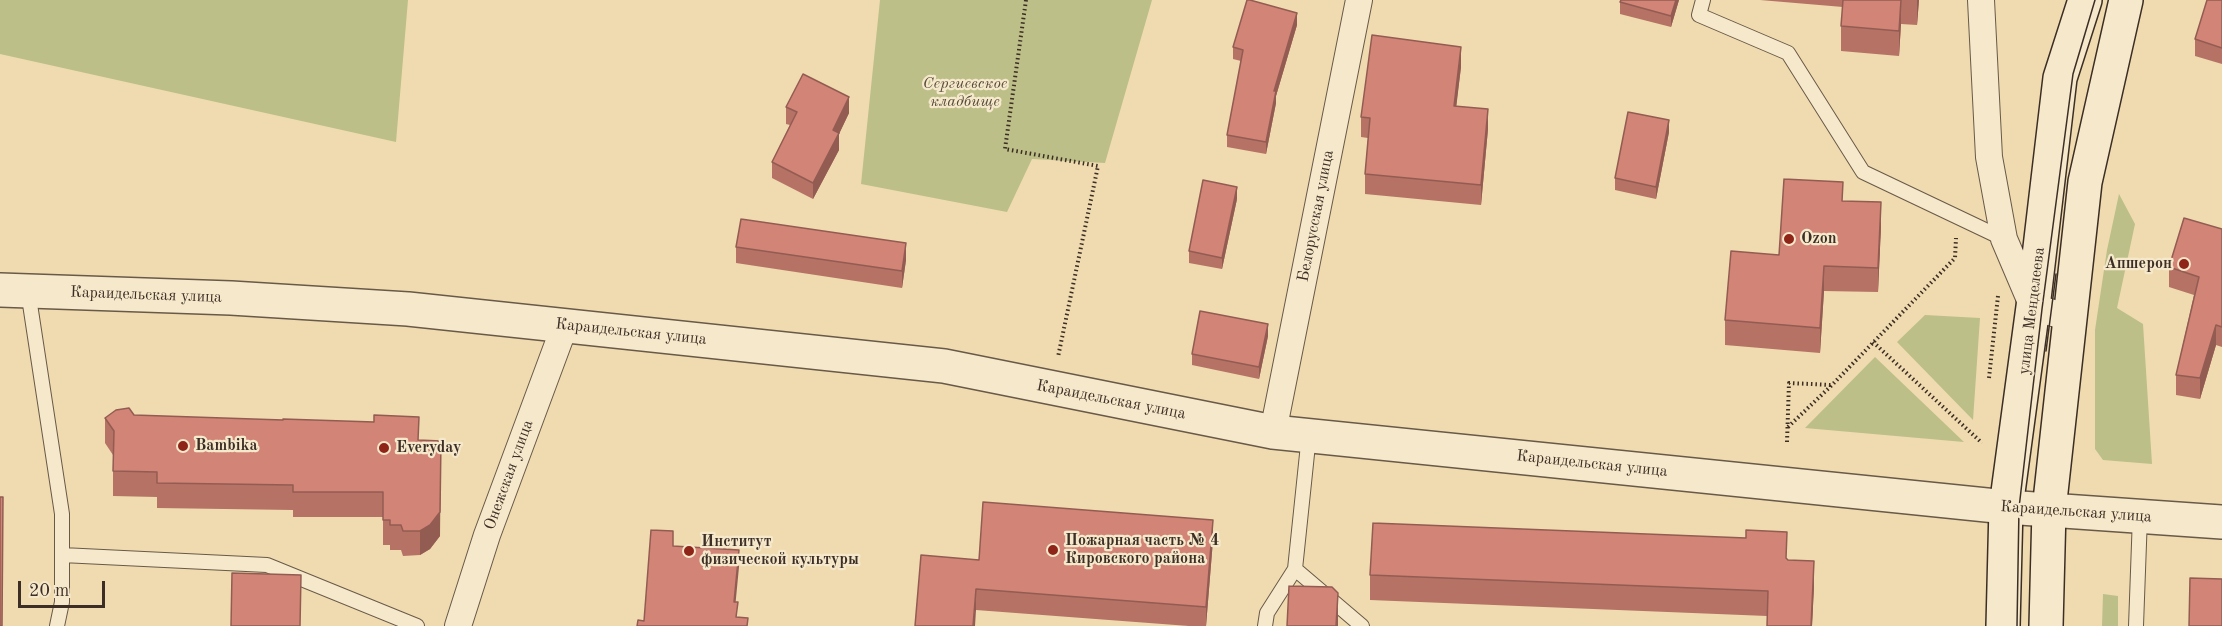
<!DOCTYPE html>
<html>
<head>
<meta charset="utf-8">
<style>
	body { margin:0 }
	#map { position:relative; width:2222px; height:626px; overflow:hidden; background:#efdbaf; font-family:"Old Standard TT",serif }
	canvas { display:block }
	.scale { position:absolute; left:18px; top:581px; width:87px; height:27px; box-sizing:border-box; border:3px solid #3c2e25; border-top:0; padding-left:8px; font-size:18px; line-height:21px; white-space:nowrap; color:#3c2e25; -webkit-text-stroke:4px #f5e8cb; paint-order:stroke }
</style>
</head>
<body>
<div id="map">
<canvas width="2222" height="626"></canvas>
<div class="scale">20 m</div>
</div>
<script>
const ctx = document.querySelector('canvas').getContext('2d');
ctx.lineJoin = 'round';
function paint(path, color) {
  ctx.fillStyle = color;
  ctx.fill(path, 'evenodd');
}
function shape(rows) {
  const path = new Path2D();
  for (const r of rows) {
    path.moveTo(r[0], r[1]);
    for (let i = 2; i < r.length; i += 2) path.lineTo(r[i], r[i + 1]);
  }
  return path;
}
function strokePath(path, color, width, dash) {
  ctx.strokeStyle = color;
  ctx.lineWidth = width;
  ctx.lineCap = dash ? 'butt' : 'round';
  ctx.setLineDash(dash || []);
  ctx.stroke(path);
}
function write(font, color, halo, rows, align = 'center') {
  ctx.font = font + ' "Old Standard TT",serif';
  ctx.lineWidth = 4.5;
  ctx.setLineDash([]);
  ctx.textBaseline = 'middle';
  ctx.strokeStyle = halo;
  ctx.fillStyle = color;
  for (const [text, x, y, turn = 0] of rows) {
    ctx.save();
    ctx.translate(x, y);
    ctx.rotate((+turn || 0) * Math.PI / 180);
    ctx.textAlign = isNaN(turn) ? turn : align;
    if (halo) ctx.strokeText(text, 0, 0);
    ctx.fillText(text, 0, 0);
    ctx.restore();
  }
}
const green = shape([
	[0,0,408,0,396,142,0,54],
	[880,0,1152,0,1105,163,1032,159,1007,212,861,184],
	[2119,194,2135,224,2117,308,2143,324,2152,464,2103,460,2095,449,2095,330,2107,250],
	[1925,315,1980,318,1973,420,1897,342],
	[1875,357,1964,442,1805,428],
	[2103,594,2118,596,2118,626,2102,626]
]);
const path = shape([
	[1026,0,1005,149,1098,166,1058,357],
	[1873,342,1982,443],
	[1989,378,1998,296],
	[1788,427,1832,385,1955,258,1956,238],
	[1787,442,1789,383,1831,385]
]);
const service = shape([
	[1703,0,1699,15,1788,53,1863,172,2004,239],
	[28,291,62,514,62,602,57,626],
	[62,555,267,565,417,626],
	[1295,569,1362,626],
	[1265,626,1267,613,1295,569,1309,435],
	[2136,626,2140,516]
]);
const minor = shape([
	[1981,0,1989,157,2004,239,2033,307,2070,318],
	[1273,432,1359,0],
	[458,626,487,535,565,325]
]);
const tertiary = shape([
	[0,290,231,298,408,309,944,366,1273,432,2006,507,2222,522]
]);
const secondary = shape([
	[2003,626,2006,507,2033,307,2060,78,2085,0],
	[2046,626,2049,510,2085,182,2126,0]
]);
const tram = shape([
	[2046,351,2056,274],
	[2017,626,2019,508,2042,309,2073,74,2095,0]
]);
const wall = shape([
	[1679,0,1671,27,1620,14,1620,2],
	[1760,0,1919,0,1917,25,1901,24,1899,56,1841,51,1841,26,1843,7],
	[2222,0,2222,64,2195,56,2195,39],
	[1297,25,1276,96,1276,103,1266,154,1227,147,1227,135,1241,61,1233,59,1233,47],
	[1461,67,1456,106,1488,129,1481,205,1365,194,1365,174,1368,138,1361,137,1361,117],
	[786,107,849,113,839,134,839,150,813,199,772,178,772,162,790,125,786,124],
	[1669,132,1656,199,1615,190,1615,178],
	[1237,199,1222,269,1189,263,1189,251],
	[1843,201,1881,226,1878,292,1824,291,1820,353,1725,345,1725,320,1779,255],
	[2222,229,2222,347,2216,345,2200,399,2176,395,2176,375,2194,295,2169,287,2169,267],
	[736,247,906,260,902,288,736,263],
	[1268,336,1259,379,1192,365,1192,354],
	[134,415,419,440,440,536,430,549,420,555,403,556,401,550,390,550,390,545,383,545,383,517,293,517,293,510,157,508,157,497,113,496,113,455,105,443,105,418],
	[1213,540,1206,626,1189,626,976,610,915,626,979,560],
	[1787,559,1814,586,1812,626,1767,626,1767,616,1370,600,1370,575]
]);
const shadedWall = shape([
	[1676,0,1679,0,1671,27,1671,16],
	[1901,0,1901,24,1899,56,1899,31],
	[1917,0,1919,0,1917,25],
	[1297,13,1297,25,1276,96,1276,103,1266,154,1266,142,1274,91],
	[1461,47,1461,67,1454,126,1454,106],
	[849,97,849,113,839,134,839,150,813,199,813,183,833,130],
	[1488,109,1488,129,1481,205,1481,185],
	[1669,120,1669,132,1656,199,1656,187],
	[1237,187,1237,199,1222,269,1222,258],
	[1881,202,1881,226,1878,292,1878,268],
	[906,243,906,260,902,288,902,271],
	[1824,266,1824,291,1820,353,1820,328],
	[1268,324,1268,336,1259,379,1259,367],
	[2216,325,2216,345,2200,399,2200,378],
	[441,441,440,536,430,549,420,555,420,531],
	[1213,520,1213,540,1206,626,1206,607],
	[739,550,739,567,734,619,734,602],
	[1814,561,1814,586,1812,626,1811,626],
	[976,589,976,610,975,626,973,626],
	[1338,593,1338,626,1336,626]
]);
const building = shape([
	[1247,0,1250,0,1297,13,1274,91,1276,91,1266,142,1227,135,1243,50,1233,47,1247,0],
	[1621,0,1676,0,1671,16,1620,2,1621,0],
	[1843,0,1901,0,1899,31,1841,26,1843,0],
	[2207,0,2222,0,2222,48,2195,39,2207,0],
	[1372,35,1461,47,1454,106,1488,109,1481,185,1365,174,1370,118,1361,117,1372,35],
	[803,74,849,97,833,130,839,133,813,183,772,162,797,112,786,107,803,74],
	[1628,112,1669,120,1656,187,1615,178,1628,112],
	[1784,179,1843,182,1842,201,1881,202,1878,268,1824,266,1820,328,1725,320,1731,251,1779,255,1784,179],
	[1203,180,1237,187,1222,258,1189,251,1203,180],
	[2184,218,2222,229,2222,327,2216,325,2200,378,2176,375,2199,277,2169,267,2184,218],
	[741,219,906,243,902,271,736,247,741,219],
	[1200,311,1268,324,1259,367,1192,354,1200,311],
	[129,408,134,415,283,420,283,419,374,422,374,415,419,417,418,440,441,441,440,512,430,525,420,531,403,531,401,525,390,525,390,520,383,520,383,492,293,492,293,485,157,483,157,472,113,471,114,431,105,418,116,410,129,408],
	[0,497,3,497,2,626,0,626,0,497],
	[983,502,1213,520,1206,607,976,589,973,626,915,626,921,555,979,560,983,502],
	[1373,523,1746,538,1746,530,1787,532,1786,558,1788,560,1814,561,1811,626,1767,626,1768,591,1370,575,1373,523],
	[651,530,673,531,673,546,739,550,734,602,738,602,736,617,748,618,747,626,637,626,638,620,644,621,651,530],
	[232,573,301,575,300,626,231,626,232,573],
	[2190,578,2222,579,2222,626,2189,626,2190,578],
	[1289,586,1332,587,1338,593,1336,626,1287,626,1289,586]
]);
const markers = [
	[1789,239,6,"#8f2418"],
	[2184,264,6,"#8f2418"],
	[183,446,6,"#8f2418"],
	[384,448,6,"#8f2418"],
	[1053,550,6,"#8f2418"],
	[689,551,6,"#8f2418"]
];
const parkNames = [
	["Сергиевское",965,84],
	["кладбище",965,102]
];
const streetNames = [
	["Белорусская улица",1316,216,-79],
	["Караидельская улица",146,295,2],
	["улица Менделеева",2032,311,-83],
	["Караидельская улица",631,332,6],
	["Караидельская улица",1111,400,11],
	["Караидельская улица",1592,464,6],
	["Онежская улица",509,475,-70],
	["Караидельская улица",2076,512,4]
];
const poiNames = [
	["Ozon",1801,239],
	["Апшерон",2172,264,"right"],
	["Bambika",195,446],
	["Everyday",396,448],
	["Пожарная часть № 4",1065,541],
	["Кировского района",1065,559],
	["Институт",701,542],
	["физической культуры",701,560]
];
paint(green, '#bcbf88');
strokePath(service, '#695948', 16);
strokePath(minor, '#695948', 28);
strokePath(tertiary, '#695948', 36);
strokePath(secondary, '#3c2e25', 36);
strokePath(path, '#3c2e25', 4, [1.5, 3]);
strokePath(service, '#f5e8cb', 14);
strokePath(minor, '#f5e8cb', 26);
strokePath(tertiary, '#f5e8cb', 33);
strokePath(secondary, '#f5e8cb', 33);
strokePath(tram, '#3c2e25', 1.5);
paint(wall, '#b57265');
paint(shadedWall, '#935c53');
paint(building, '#d28476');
strokePath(building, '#935c53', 1.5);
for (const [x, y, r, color] of markers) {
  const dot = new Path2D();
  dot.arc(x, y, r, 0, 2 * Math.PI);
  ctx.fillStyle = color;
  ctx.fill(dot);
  strokePath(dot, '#f5e8cb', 2);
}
write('italic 16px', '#564b39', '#f5e8cb', parkNames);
write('16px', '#3c2e25', '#f5e8cb', streetNames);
write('bold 16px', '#3c2e25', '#f5e8cb', poiNames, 'left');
</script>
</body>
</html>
